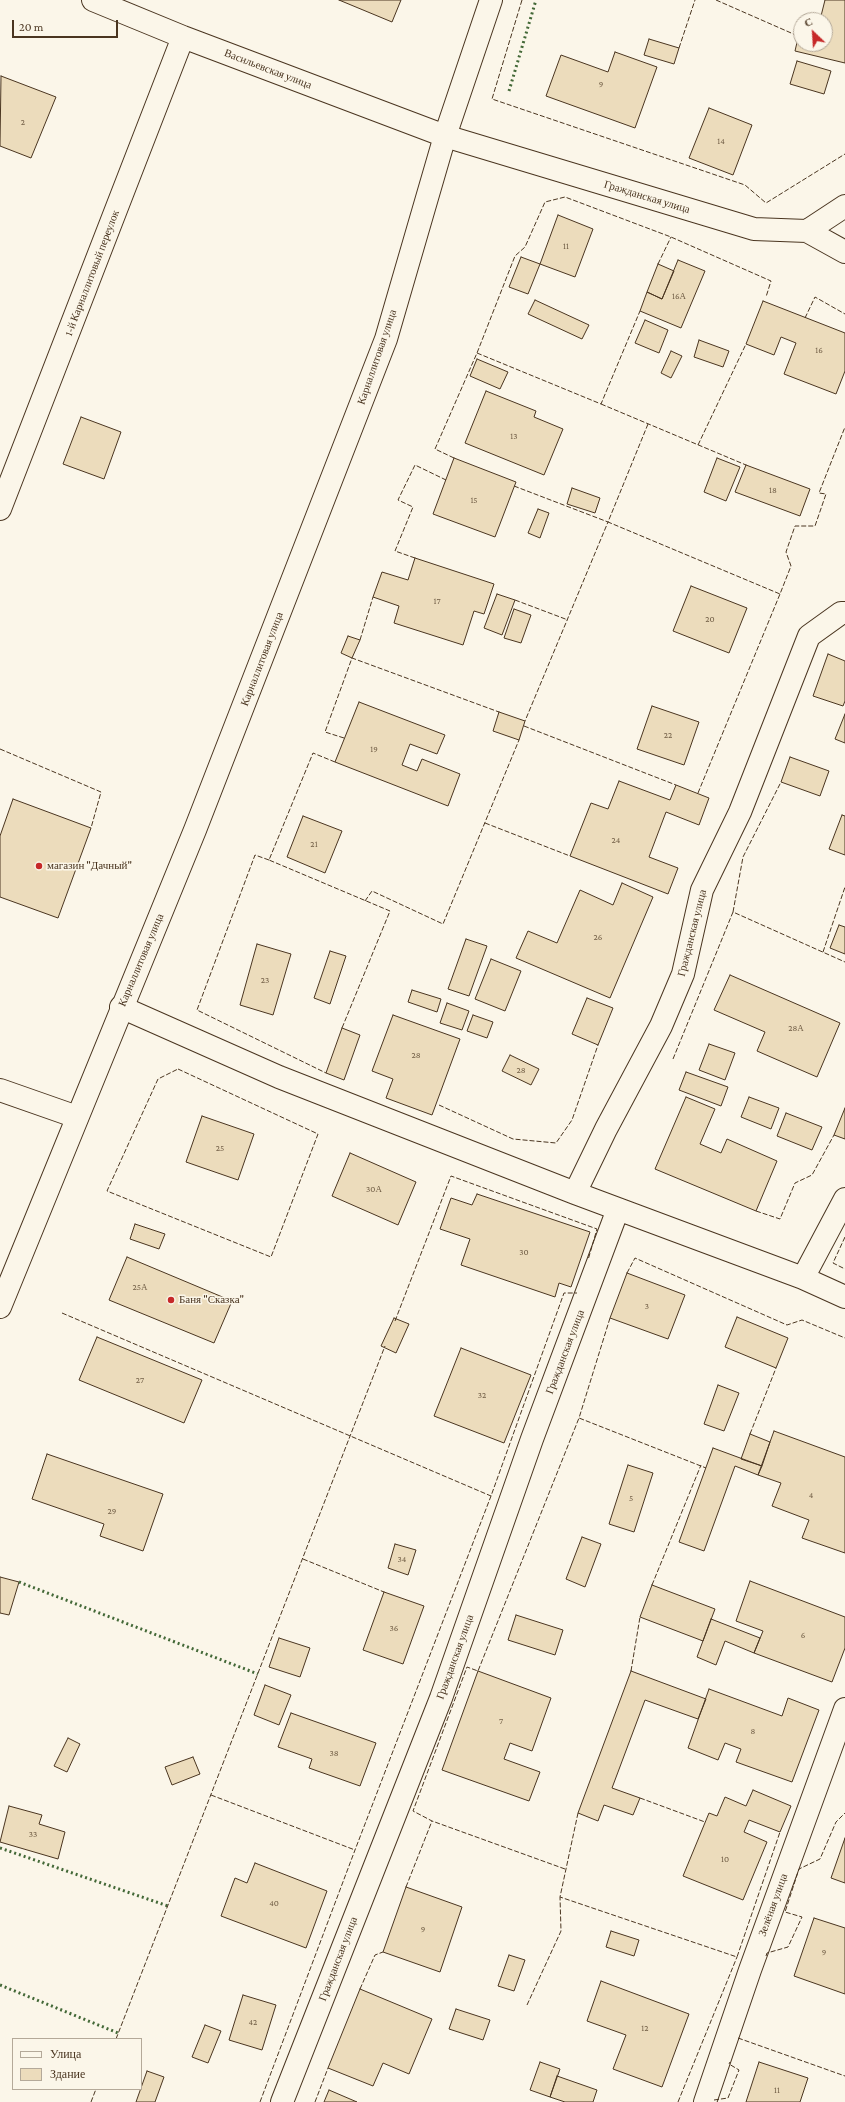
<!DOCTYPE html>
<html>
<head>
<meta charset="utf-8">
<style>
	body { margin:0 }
	#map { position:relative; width:845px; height:2102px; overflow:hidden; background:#fbf6e9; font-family:"Crimson Pro",serif }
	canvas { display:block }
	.legend { position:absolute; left:12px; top:2038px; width:130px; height:52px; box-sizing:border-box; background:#fbf6e9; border:1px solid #b4a999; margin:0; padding:5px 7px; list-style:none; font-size:12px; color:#4a3520 }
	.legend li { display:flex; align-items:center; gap:8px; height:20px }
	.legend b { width:20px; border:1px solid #b4a999 }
	.north { position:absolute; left:793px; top:12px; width:40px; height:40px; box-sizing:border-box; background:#fbf6e9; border:1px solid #b4a999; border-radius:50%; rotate:335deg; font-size:11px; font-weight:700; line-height:16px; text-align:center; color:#4a3520 }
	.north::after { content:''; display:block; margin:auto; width:14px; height:18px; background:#c62828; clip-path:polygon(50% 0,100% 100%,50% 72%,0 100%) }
	.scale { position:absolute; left:12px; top:20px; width:106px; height:18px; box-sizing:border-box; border:2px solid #4a3520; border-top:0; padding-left:5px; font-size:12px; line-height:14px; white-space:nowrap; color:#4a3520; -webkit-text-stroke:3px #fbf6e9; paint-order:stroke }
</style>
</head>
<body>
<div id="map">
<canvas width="845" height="2102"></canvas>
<ul class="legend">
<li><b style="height:5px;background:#fbf6e9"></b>Улица</li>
<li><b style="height:11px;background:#ecdcbc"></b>Здание</li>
</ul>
<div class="north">С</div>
<div class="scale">20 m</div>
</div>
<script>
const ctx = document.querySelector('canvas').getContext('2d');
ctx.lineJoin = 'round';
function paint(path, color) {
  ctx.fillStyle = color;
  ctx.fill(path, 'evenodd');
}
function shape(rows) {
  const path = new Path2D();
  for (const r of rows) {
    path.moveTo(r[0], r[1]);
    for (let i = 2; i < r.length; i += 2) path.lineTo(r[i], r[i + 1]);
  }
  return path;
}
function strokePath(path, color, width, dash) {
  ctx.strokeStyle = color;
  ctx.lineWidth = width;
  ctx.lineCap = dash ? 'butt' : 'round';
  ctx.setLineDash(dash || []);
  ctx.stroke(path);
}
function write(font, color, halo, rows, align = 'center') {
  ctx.font = font + ' "Crimson Pro",serif';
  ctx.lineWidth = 3;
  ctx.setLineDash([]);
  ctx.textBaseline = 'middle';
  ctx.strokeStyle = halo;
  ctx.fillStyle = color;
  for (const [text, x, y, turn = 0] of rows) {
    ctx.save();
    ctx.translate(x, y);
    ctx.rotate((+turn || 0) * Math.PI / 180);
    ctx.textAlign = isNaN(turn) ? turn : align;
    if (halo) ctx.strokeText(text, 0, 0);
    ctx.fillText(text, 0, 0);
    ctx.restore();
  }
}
const building = shape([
	[339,0,401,0,392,22,339,0],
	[825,0,845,0,845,63,795,51,801,25,801,44,825,44,825,20,820,20,825,0],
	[649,39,679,48,674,64,644,55,649,39],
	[615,52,657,67,635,128,546,96,561,55,608,72,615,52],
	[797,61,831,71,824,94,790,84,797,61],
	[1,76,56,97,31,158,0,146,1,76],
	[709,108,752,125,733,175,689,158,709,108],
	[558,215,593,229,575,277,540,264,558,215],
	[521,257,540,264,528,294,509,287,521,257],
	[678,260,705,271,681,328,640,311,647,292,662,299,678,260],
	[658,264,674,271,662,299,647,292,658,264],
	[535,300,589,325,582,339,528,314,535,300],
	[763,301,845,333,845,371,836,394,784,374,796,343,781,337,774,355,746,344,763,301],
	[645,320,668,330,659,353,635,343,645,320],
	[699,340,729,351,723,367,694,357,699,340],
	[671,351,682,356,671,378,661,373,671,351],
	[477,359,508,372,500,389,470,376,477,359],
	[486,391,536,411,534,417,563,429,544,475,465,443,486,391],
	[81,417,121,432,104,479,63,464,81,417],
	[454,458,516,482,495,537,433,514,454,458],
	[717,458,740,467,726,501,704,492,717,458],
	[746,465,810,489,800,516,735,492,746,465],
	[572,488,600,498,595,513,567,504,572,488],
	[538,509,549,513,540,538,528,533,538,509],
	[415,558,494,584,484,614,474,611,463,645,394,623,399,606,373,597,382,572,408,580,415,558],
	[691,586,747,608,729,653,673,631,691,586],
	[497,594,515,600,502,635,484,628,497,594],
	[514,609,531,615,521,643,504,638,514,609],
	[348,636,360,640,352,658,341,653,348,636],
	[828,654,845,661,845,701,843,706,813,696,828,654],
	[359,702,445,735,437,754,410,744,402,765,417,771,422,759,460,774,448,806,335,762,359,702],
	[652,706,699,722,684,765,637,749,652,706],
	[499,712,525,721,519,740,493,731,499,712],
	[845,714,845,743,835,739,845,714],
	[790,757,829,771,820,796,781,782,790,757],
	[619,781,670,800,676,785,709,798,699,825,666,812,649,857,678,868,668,894,570,856,591,803,608,809,619,781],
	[13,799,91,828,58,918,0,897,0,836,13,799],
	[842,815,845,816,845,855,829,849,842,815],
	[303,816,342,831,325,873,287,857,303,816],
	[622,883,653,897,610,998,516,958,528,931,557,943,580,890,613,905,622,883],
	[839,925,845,927,845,954,830,948,839,925],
	[466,939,487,946,469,996,448,989,466,939],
	[257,944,291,954,273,1015,240,1005,257,944],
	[330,951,346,956,330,1004,314,998,330,951],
	[491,959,521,971,505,1011,475,999,491,959],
	[730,975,840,1023,817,1077,757,1051,765,1032,714,1010,730,975],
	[412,990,441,999,437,1012,408,1002,412,990],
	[587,998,613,1008,598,1045,572,1034,587,998],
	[447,1003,469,1011,462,1030,440,1023,447,1003],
	[393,1015,460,1039,432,1115,386,1098,393,1079,372,1071,393,1015],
	[473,1015,493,1022,487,1038,467,1031,473,1015],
	[342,1028,360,1035,344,1080,326,1073,342,1028],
	[709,1044,735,1053,725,1080,699,1070,709,1044],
	[510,1055,539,1069,531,1085,502,1071,510,1055],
	[686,1072,728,1087,721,1106,679,1090,686,1072],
	[686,1097,715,1109,700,1144,721,1153,727,1139,777,1161,756,1211,655,1169,686,1097],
	[749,1097,779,1108,771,1129,741,1117,749,1097],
	[845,1108,845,1139,834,1135,845,1108],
	[786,1113,822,1127,812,1150,777,1136,786,1113],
	[202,1116,254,1134,238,1180,186,1162,202,1116],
	[350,1153,416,1182,398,1225,332,1196,350,1153],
	[477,1194,590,1232,571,1287,559,1283,555,1297,461,1265,470,1239,440,1229,451,1198,472,1205,477,1194],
	[135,1224,165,1234,159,1249,130,1239,135,1224],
	[127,1257,232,1301,214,1343,109,1300,127,1257],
	[627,1273,685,1295,668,1339,610,1318,627,1273],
	[737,1317,788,1338,776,1368,725,1347,737,1317],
	[394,1318,409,1324,396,1353,381,1346,394,1318],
	[97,1337,202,1380,184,1423,79,1380,97,1337],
	[461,1348,531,1375,504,1443,434,1416,461,1348],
	[718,1385,739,1393,724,1431,704,1424,718,1385],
	[774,1431,845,1457,845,1553,802,1538,809,1520,772,1506,781,1483,758,1475,774,1431],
	[750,1434,770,1442,762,1466,741,1459,750,1434],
	[713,1448,762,1466,758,1475,735,1466,704,1551,679,1542,713,1448],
	[47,1454,163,1494,143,1551,100,1536,104,1524,32,1499,47,1454],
	[628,1465,653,1473,634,1532,609,1524,628,1465],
	[582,1537,601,1544,585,1587,566,1579,582,1537],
	[395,1544,416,1550,408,1575,388,1568,395,1544],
	[0,1577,19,1582,9,1615,0,1613,0,1577],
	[750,1581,845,1617,845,1648,832,1682,754,1653,763,1631,736,1621,750,1581],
	[652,1585,715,1609,703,1641,640,1617,652,1585],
	[384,1592,424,1606,403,1664,363,1650,384,1592],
	[516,1615,563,1630,555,1655,508,1640,516,1615],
	[711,1619,760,1638,754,1653,725,1641,716,1665,697,1657,711,1619],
	[279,1638,310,1648,300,1677,269,1667,279,1638],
	[478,1671,551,1698,532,1751,510,1743,504,1759,540,1772,529,1801,442,1770,478,1671],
	[631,1671,706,1699,698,1719,645,1700,612,1788,640,1798,633,1815,604,1805,598,1821,578,1813,631,1671],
	[265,1685,291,1695,279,1725,254,1715,265,1685],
	[709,1689,782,1716,788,1698,819,1710,792,1782,736,1762,741,1749,725,1743,718,1760,688,1748,709,1689],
	[291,1713,376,1743,360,1786,309,1768,312,1759,278,1747,291,1713],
	[68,1738,80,1744,67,1772,54,1766,68,1738],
	[193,1757,200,1774,172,1785,165,1767,193,1757],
	[753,1790,791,1806,780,1832,749,1820,744,1832,767,1842,743,1900,683,1876,709,1813,717,1816,725,1797,746,1806,753,1790],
	[9,1806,42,1815,39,1824,65,1832,58,1859,0,1842,9,1806],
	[845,1838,845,1883,831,1878,845,1838],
	[255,1863,327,1891,306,1948,221,1916,235,1878,247,1883,255,1863],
	[406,1887,462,1907,440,1972,383,1952,406,1887],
	[814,1918,845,1928,845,1994,794,1976,814,1918],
	[611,1931,639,1940,634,1956,606,1947,611,1931],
	[509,1955,525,1960,514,1991,498,1986,509,1955],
	[601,1981,689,2014,662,2087,613,2069,626,2035,587,2021,601,1981],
	[360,1989,432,2019,409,2074,383,2063,373,2086,328,2068,360,1989],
	[243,1995,276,2005,262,2050,229,2040,243,1995],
	[456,2009,490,2020,483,2040,449,2029,456,2009],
	[205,2025,221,2031,208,2063,192,2057,205,2025],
	[540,2062,560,2069,550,2097,530,2090,540,2062],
	[759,2062,808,2078,800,2102,746,2102,759,2062],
	[147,2071,164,2077,155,2102,136,2102,147,2071],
	[557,2076,597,2090,593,2102,565,2102,550,2097,557,2076],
	[329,2090,357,2102,324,2102,329,2090]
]);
const street = shape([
	[93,0,183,37,445,136,754,229,807,231,845,206],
	[807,231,845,252],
	[0,509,183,37],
	[121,1007,279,1077,575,1193,803,1278,845,1297],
	[0,1090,77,1117],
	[575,1193,606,1129,661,1026,683,974,702,890,740,812,809,636,841,613,845,613],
	[803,1278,845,1199],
	[282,2102,441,1698,532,1439,618,1209],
	[705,2102,750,1970,845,1709]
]);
const secondary = shape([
	[0,1307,195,830,386,339,445,136,491,0]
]);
const hedge = shape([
	[509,91,536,0],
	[19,1582,258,1674],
	[0,1848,168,1906],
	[0,1985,118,2033]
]);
const fence = shape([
	[522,0,492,99,745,185,766,203,845,154],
	[716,0,798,36],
	[679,48,695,0],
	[658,264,671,237],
	[805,318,815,297,845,314],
	[477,353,601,404,640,311],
	[601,404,746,465],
	[648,424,608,522,780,594,791,566,786,552,795,526,815,526,826,494,819,493,845,427],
	[698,445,746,344],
	[454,458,435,449,477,353,515,256,525,247,545,202,565,197,671,237,771,281,766,297],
	[514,486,608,522,525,721],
	[415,558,395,551,413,507,398,500,415,465,446,480],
	[515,600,568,620],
	[360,640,373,597],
	[524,726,676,785],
	[344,738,325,732,352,658,499,712],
	[0,749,101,792,91,828],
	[335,762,313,753,269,860,390,911,342,1028],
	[698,793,780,594],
	[485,823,570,856],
	[269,860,255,855,197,1010,326,1073],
	[365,901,372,891,443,924,519,740],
	[733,912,743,857,781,782],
	[823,952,845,887],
	[673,1059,733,912,845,962],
	[178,1069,318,1134,271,1257,107,1191,158,1079,178,1069],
	[439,1105,513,1139,556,1143,572,1120,598,1045],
	[756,1211,780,1219,795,1183,812,1175,834,1135],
	[845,1237,833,1263,845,1269],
	[627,1273,635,1258,787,1325,802,1320,845,1338],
	[62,1313,491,1496],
	[610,1318,579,1418,706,1468],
	[395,1321,451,1176,597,1229,588,1260],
	[750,1434,776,1368],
	[303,1559,384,1592],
	[652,1585,701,1465],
	[631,1671,640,1617],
	[211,1795,355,1850],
	[640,1798,705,1822],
	[578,1813,560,1897,737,1957,780,1832],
	[565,1869,432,1821,413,1811,467,1667,478,1671,579,1418],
	[406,1887,432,1821],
	[766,1956,767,1953,788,1947,802,1917,785,1912,799,1869,820,1859,836,1822,845,1813],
	[360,1989,375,1955,383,1952],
	[527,2005,561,1931,560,1897],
	[738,2038,845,2076],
	[116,2039,385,1346],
	[714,2100,728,2098,739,2070,729,2064,730,2062],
	[91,2102,96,2089],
	[260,2102,355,1850,491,1496,564,1293,577,1293],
	[315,2102,328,2068],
	[678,2102,737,1957]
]);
const markers = [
	[39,866,4,"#c62828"],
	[171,1300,4,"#c62828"]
];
const numberNames = [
	["9",601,84],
	["2",23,122],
	["14",721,141],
	["11",566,246],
	["16А",679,296],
	["16",819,350],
	["13",514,436],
	["18",773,490],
	["15",474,500],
	["17",437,601],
	["20",710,619],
	["22",668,735],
	["19",374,749],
	["24",616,840],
	["21",314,844],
	["26",598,937],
	["23",265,980],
	["28А",796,1028],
	["28",416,1055],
	["28",521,1070],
	["25",220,1148],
	["30А",374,1189],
	["30",524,1252],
	["25А",140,1287],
	["3",647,1306],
	["27",140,1380],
	["32",482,1395],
	["4",811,1495],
	["5",631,1498],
	["29",112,1511],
	["34",402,1559],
	["36",394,1628],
	["6",803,1635],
	["7",501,1721],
	["8",753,1731],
	["38",334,1753],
	["33",33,1834],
	["10",725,1859],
	["40",274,1903],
	["9",423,1929],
	["9",824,1952],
	["42",253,2022],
	["12",645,2028],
	["11",777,2090]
];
const streetNames = [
	["Васильевская улица",268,69,21],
	["Гражданская улица",647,197,17],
	["1-й Карналлитовый переулок",92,273,-69],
	["Карналлитовая улица",377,357,-71],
	["Карналлитовая улица",262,659,-69],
	["Гражданская улица",692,933,-76],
	["Карналлитовая улица",141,960,-67],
	["Гражданская улица",565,1352,-69],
	["Гражданская улица",455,1657,-70],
	["Зелёная улица",773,1905,-70],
	["Гражданская улица",338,1959,-69]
];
const poiNames = [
	["магазин \"Дачный\"",47,866],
	["Баня \"Сказка\"",179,1300]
];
paint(building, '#ecdcbc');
strokePath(building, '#4a3520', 1);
strokePath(street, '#4a3520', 24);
strokePath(secondary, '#4a3520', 24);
strokePath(street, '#fbf6e9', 22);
strokePath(secondary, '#fbf6e9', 22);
strokePath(hedge, '#436837', 3, [2, 3]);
strokePath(fence, '#4a3520', 1, [5, 2]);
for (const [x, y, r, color] of markers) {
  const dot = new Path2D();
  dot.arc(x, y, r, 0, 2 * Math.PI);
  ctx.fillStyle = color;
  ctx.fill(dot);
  strokePath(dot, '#fbf6e9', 1.5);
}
write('9px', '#725f47', null, numberNames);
write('11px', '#4a3520', '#fbf6e9', streetNames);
write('11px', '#4a3520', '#fbf6e9', poiNames, 'left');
</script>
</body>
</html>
